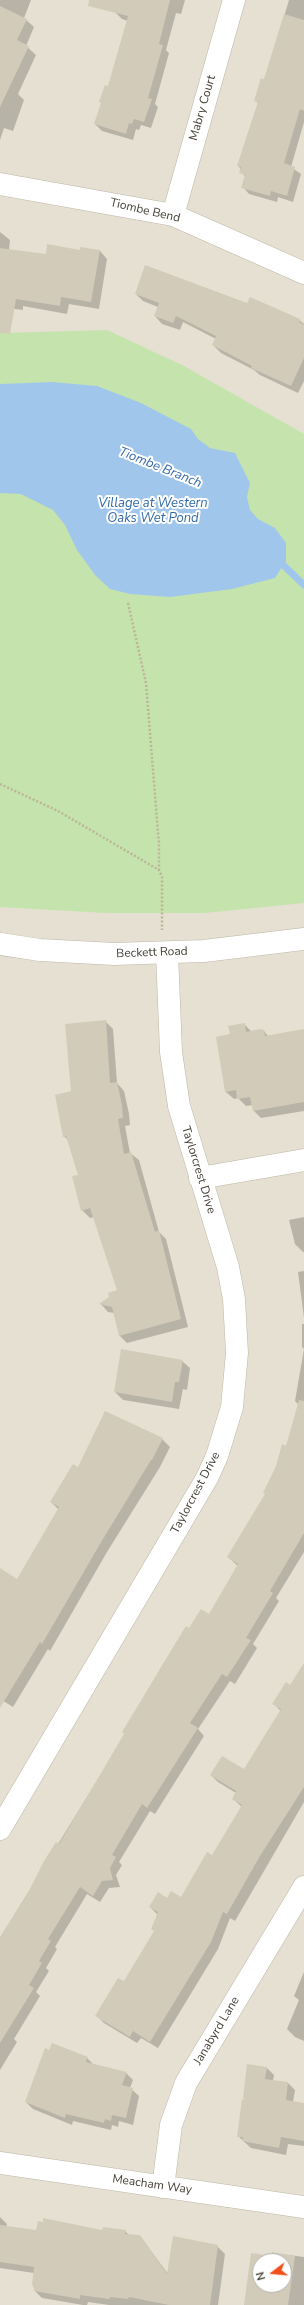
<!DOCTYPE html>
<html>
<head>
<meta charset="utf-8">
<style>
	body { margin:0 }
	#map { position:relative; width:304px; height:2305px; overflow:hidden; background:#f1eee3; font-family:"Nunito Sans",sans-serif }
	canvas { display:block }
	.north { position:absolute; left:252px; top:2253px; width:40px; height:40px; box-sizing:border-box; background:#fff; border:1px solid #b3b2ae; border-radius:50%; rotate:254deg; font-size:11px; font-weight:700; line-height:16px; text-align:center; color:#423e34 }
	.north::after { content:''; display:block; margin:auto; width:14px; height:18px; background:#f1501a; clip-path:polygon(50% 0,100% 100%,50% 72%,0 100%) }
</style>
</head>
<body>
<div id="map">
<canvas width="304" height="2305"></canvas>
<div class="north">N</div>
</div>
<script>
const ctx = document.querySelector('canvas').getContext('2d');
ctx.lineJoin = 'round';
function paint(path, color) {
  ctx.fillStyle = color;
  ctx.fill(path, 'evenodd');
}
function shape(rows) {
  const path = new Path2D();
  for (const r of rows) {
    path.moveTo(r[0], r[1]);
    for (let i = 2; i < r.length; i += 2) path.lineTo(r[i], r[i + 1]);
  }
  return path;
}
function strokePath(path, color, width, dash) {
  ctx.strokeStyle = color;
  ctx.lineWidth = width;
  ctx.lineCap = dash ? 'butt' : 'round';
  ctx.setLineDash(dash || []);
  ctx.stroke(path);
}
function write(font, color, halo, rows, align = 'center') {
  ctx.font = font + ' "Nunito Sans",sans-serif';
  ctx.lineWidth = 4;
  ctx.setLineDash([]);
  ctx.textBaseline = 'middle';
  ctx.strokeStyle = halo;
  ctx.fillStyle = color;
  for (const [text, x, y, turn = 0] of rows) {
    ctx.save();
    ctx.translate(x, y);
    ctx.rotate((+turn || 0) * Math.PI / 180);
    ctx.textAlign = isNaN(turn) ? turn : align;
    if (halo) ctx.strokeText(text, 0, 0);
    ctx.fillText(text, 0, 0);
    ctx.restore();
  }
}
const residential = shape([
	[0,0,304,0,304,2305,0,2305],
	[260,2261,284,2261,284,2285,260,2285]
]);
const green = shape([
	[107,330,182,365,304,434,304,903,205,913,105,913,0,907,0,333]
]);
const water = shape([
	[52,382,97,386,141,403,191,429,198,439,210,448,235,453,250,483,247,497,250,510,258,519,275,528,286,543,286,561,275,578,232,589,170,597,130,594,110,589,95,575,77,550,65,525,53,510,21,494,0,493,0,384]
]);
const shadow = shape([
	[0,0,31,0,24,18,34,27,26,46,36,55,18,94,24,100,13,131,4,128,0,140],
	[118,0,185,0,181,14,176,13,166,50,169,53,155,104,158,107,151,128,141,125,139,130,136,129,133,140,102,131,95,124,109,87,128,21,122,19,115,12],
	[289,0,304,0,304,122,291,167,301,174,293,202,278,197,277,202,249,194,243,187,245,177,238,165,258,103,256,101,265,80],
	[0,232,10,240,9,250,46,255,100,251,107,259,99,309,69,304,67,314,23,306,23,310,0,307],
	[136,294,248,304,299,320,304,324,304,381,298,393,260,375,254,370,221,353,213,345,216,339,183,322,180,330,162,324,155,316,158,307,143,301],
	[105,1021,113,1029,117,1083,124,1091,129,1114,130,1125,125,1126,130,1153,139,1160,159,1232,166,1239,188,1327,127,1343,120,1336,114,1313,108,1312,101,1304,119,1291,94,1217,90,1218,82,1210,79,1175,69,1141,64,1136,72,1092],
	[244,1024,252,1032,264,1031,268,1036,304,1030,304,1111,261,1118,254,1111,253,1105,246,1106,238,1098,234,1099,226,1092,231,1035],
	[304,1217,304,1252,303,1252,295,1244,289,1220],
	[304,1271,304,1318,298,1272],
	[302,1324,304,1324,304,1552,276,1598,279,1601,253,1644,257,1648,235,1684,230,1681,198,1729,204,1736,155,1814,150,1811,119,1862,122,1865,116,1875,120,1887,109,1888,100,1902,87,1894,55,1947,57,1949,46,1968,49,1971,36,1992,40,1996,14,2039,17,2042,0,2070,0,1938,108,1763,160,1672,159,1671,186,1627,189,1629,209,1616,238,1566,228,1557,266,1495,286,1447,299,1405,295,1401,304,1349,302,1347],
	[182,1361,190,1368,187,1390,183,1389,179,1409,123,1400,115,1392],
	[162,1439,170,1447,160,1467,107,1552,50,1651,48,1649,13,1707,0,1699,0,1573,18,1580,59,1510,51,1502,79,1468],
	[304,1673,304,1802,235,1921,230,1918,218,1949,158,2048,141,2038,137,2043,104,2023,97,2016,124,1982,155,1931,157,1914,150,1907,167,1899,181,1898,212,1857,242,1807,233,1799,236,1793,218,1782,211,1775,244,1771,281,1711,274,1704],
	[304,1972,304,2041,295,2037,287,2029,299,2000,294,1996],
	[87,2058,94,2065,126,2073,133,2080,130,2088,139,2096,133,2125,119,2121,118,2127,112,2125,111,2130,73,2121,72,2125,33,2109,26,2102],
	[267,2068,274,2075,273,2081,288,2083,295,2090,293,2102,304,2104,304,2146,288,2144,286,2155,251,2148,238,2136,247,2101],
	[0,2217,7,2224,6,2227,37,2231,125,2231,129,2235,140,2236,168,2274,217,2246,225,2254,218,2305,109,2305,88,2302,87,2305,83,2305,42,2298,35,2291,33,2285,34,2273,0,2268],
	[273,2253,304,2257,304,2305,245,2305,252,2254,273,2257],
	[260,2261,284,2261,284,2285,260,2285]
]);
const stream = shape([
	[277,559,304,585]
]);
const building = shape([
	[89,0,170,0,159,44,163,45,148,98,152,99,144,122,134,119,132,124,129,123,126,134,94,124,101,103,99,102,105,85,108,86,128,16,88,6],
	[0,6,27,19,17,40,29,46,0,107],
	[284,14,304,20,304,111,300,109,284,163,295,167,287,196,271,191,270,196,241,188,245,175,239,173,241,167,237,166,258,102,254,101,261,78,264,79],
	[47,244,80,250,80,247,100,250,91,302,61,297,60,306,16,299,10,334,0,333,0,248,46,254],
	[145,265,247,303,250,297,300,319,299,322,304,325,304,358,291,386,251,368,252,366,212,345,216,336,176,316,173,323,154,316,159,303,135,294],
	[106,1020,110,1083,117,1082,122,1105,123,1118,118,1119,124,1154,131,1152,155,1232,159,1230,181,1319,119,1336,112,1307,99,1304,109,1297,108,1293,117,1290,90,1208,81,1211,72,1176,78,1175,66,1136,63,1137,55,1095,71,1091,65,1024],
	[245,1023,246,1032,260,1029,264,1030,265,1036,304,1029,304,1102,253,1111,250,1097,237,1099,236,1090,225,1092,216,1037,230,1034,228,1026],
	[121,1349,183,1360,179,1382,175,1382,172,1402,114,1392],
	[299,1400,304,1401,304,1533,270,1591,273,1593,246,1638,251,1640,227,1677,222,1674,190,1723,198,1728,147,1808,142,1804,112,1855,116,1857,110,1868,113,1880,102,1881,93,1896,80,1887,48,1939,51,1941,39,1961,42,1963,29,1985,34,1988,0,2043,0,1937,28,1893,44,1861,56,1842,59,1844,107,1763,124,1734,122,1732,186,1626,189,1628,201,1609,209,1614,238,1564,227,1557,265,1494,263,1493,276,1466,282,1444,286,1446],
	[105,1411,163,1438,152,1460,151,1460,100,1544,42,1644,40,1642,0,1708,0,1568,17,1579,59,1507,50,1502,73,1464,78,1467],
	[304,1663,304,1787,260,1856,227,1914,223,1912,211,1942,150,2042,133,2031,130,2037,95,2016,118,1978,124,1981,154,1931,151,1929,158,1912,149,1907,158,1892,167,1898,171,1891,181,1897,207,1852,212,1855,242,1805,232,1799,236,1791,210,1775,222,1756,244,1769,281,1709,272,1704,286,1682,290,1685],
	[52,2043,88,2057,86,2062,127,2072,122,2085,133,2088,126,2118,112,2115,111,2121,105,2119,104,2123,66,2114,65,2118,25,2102,45,2048,49,2050],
	[247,2064,267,2067,265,2079,288,2082,286,2100,304,2103,304,2141,281,2137,279,2148,242,2141,243,2137,237,2137,242,2099,246,2100,243,2098],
	[43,2218,102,2230,103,2227,126,2230,125,2234,140,2235,167,2274,173,2236,218,2245,210,2305,169,2305,129,2297,128,2299,110,2297,109,2299,80,2295,80,2299,34,2291,34,2286,32,2285,34,2267,0,2262,0,2225,36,2230,38,2221,43,2222],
	[272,2252,295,2256,288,2305,244,2305,251,2253,272,2256],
	[260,2261,284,2261,284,2285,260,2285]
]);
const path = shape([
	[128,603,146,683,159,845,159,870],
	[0,784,58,811,159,870,162,877,162,930]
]);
const minor = shape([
	[0,184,173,215,304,273],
	[173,215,234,0],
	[200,1178,304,1160],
	[0,1829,207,1478,217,1456,232,1407,237,1353,234,1299,228,1267,179,1106,171,1052,167,953],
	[0,2163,304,2207],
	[163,2187,171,2125,186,2083,304,1887]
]);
const tertiary = shape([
	[0,944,40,950,114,954,204,951,304,939]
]);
const streetNames = [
	["Mabry Court",203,108,-74],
	["Tiombe Bend",145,211,13],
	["Beckett Road",152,953,-2],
	["Taylorcrest Drive",198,1170,73],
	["Taylorcrest Drive",196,1493,-62],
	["Janabyrd Lane",217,2031,-59],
	["Meacham Way",152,2185,8]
];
const waterNames = [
	["Tiombe Branch",160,468,22],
	["Village at Western",153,504],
	["Oaks Wet Pond",153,519]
];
paint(residential, '#e5e0d1');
paint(green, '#c5e4ad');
paint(water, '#a1c6ec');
paint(shadow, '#0003');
strokePath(stream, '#a1c6ec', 7);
paint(building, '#d2cbb9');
strokePath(minor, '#bcb6a6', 23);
strokePath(tertiary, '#bcb6a6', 23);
strokePath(path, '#bdb498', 2.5, [2, 2]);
strokePath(minor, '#fff', 22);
strokePath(tertiary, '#fff', 22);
write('12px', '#423e34', '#fff', streetNames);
write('italic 13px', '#326aa9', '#fff', waterNames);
</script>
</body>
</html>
